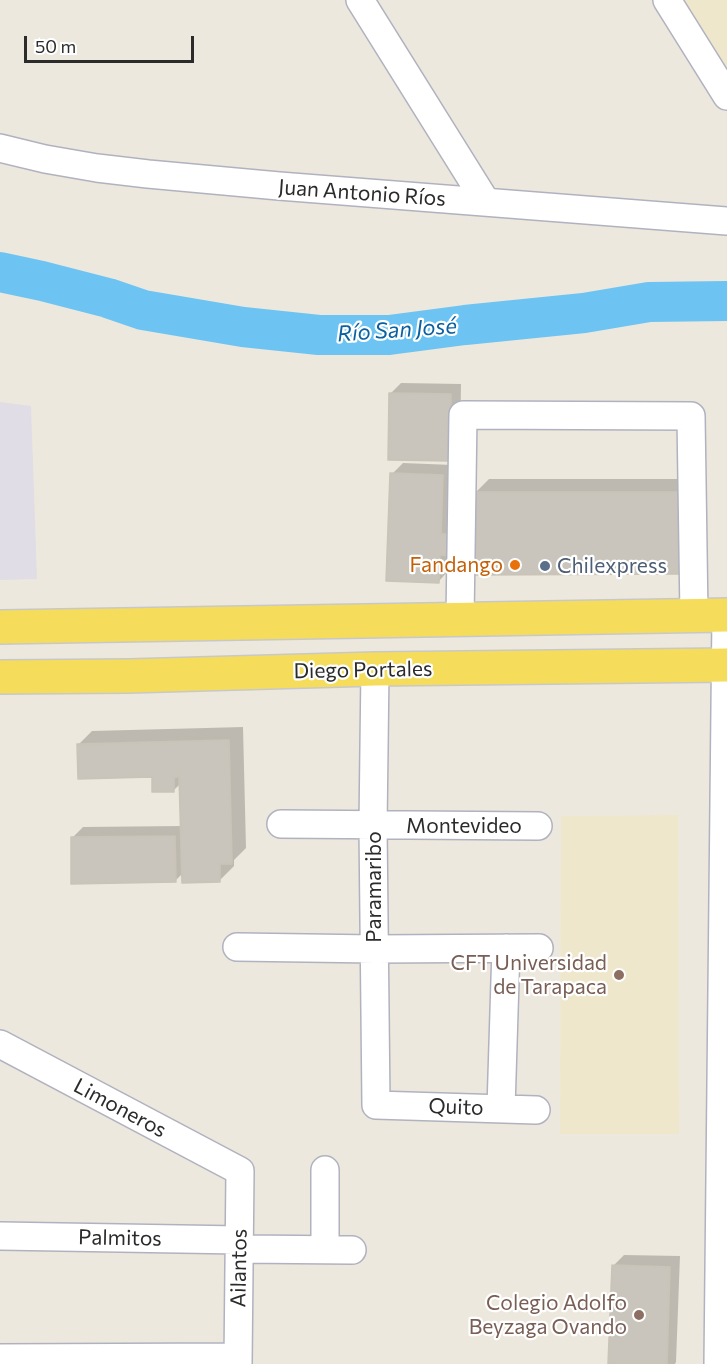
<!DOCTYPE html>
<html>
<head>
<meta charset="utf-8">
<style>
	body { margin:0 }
	#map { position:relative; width:727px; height:1364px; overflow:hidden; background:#ede8dd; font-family:Commissioner,sans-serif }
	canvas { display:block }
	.scale { position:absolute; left:24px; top:36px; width:170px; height:27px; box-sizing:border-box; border:3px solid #2b2b2b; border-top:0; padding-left:8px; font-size:18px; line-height:21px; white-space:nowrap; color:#2b2b2b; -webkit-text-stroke:4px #fff; paint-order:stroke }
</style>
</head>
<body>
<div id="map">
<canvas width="727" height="1364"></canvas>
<div class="scale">50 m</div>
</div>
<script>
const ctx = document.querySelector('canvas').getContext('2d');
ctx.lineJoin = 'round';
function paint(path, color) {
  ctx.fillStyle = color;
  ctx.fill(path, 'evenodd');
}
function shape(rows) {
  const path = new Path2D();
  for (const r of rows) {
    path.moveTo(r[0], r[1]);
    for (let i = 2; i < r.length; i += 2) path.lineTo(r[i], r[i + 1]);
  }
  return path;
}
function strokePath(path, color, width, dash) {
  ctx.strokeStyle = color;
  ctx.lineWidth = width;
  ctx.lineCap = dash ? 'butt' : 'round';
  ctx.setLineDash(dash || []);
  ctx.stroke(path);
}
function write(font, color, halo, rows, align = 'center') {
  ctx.font = font + ' Commissioner,sans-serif';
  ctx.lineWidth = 4.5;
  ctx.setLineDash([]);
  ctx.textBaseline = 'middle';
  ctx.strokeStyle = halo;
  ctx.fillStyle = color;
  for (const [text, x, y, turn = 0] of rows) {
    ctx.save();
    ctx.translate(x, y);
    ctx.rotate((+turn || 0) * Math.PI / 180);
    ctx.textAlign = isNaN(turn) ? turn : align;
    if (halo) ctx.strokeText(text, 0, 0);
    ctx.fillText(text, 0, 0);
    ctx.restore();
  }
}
const industrial = shape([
	[0,402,31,406,37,579,0,580]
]);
const education = shape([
	[683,0,727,0,727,70],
	[678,815,679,1134,560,1134,561,816]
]);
const shadow = shape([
	[401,383,461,384,460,449,390,394],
	[403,463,453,465,449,570,439,581,392,474],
	[489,479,695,479,695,559,475,493],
	[243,727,246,848,234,860,234,866,220,880,183,873,175,881,72,838,83,827,182,826,181,783,174,790,153,775,78,745,92,731],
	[624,1255,680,1256,676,1362,675,1364,610,1364,613,1266]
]);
const river = shape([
	[0,272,42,281,108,298,143,310,243,327,319,335,389,335,465,325,584,313,649,302,727,301]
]);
const building = shape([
	[389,393,451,394,450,461,388,460,389,393],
	[390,473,443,475,441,534,454,534,453,556,440,555,439,583,386,581,390,473],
	[474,492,682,492,682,574,474,575,474,492],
	[229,740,232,864,220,864,220,882,182,883,179,776,174,778,174,792,152,792,152,777,78,779,77,744,229,740],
	[175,836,176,882,71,884,71,837,175,836],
	[612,1265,670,1267,667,1364,608,1364,612,1265]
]);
const minor = shape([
	[360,0,486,202],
	[667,0,727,96],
	[0,148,45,159,97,168,148,174,279,186,727,221],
	[460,619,463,415,691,416,694,616],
	[375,669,373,826,376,1105,536,1110],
	[281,824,538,826],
	[237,947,375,949,539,948],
	[0,1044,240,1171,238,1364],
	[501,1108,506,948],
	[0,1236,240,1240],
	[240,1249,352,1250],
	[325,1249,325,1170],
	[0,1358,238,1357],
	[718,1364,726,615]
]);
const major = shape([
	[0,627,727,615],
	[0,677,129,676,375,669,727,665]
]);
const markers = [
	[515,565,6,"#e8710a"],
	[545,566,6,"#5c6f8a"],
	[619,975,6,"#8d6e63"],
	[639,1315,6,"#8d6e63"]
];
const streetNames = [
	["Juan Antonio Ríos",362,193,4],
	["Diego Portales",363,670,-1],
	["Montevideo",464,826],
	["Paramaribo",374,887,-90],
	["Quito",456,1107,2],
	["Limoneros",120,1108,28],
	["Palmitos",120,1238,1],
	["Ailantos",239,1268,-89]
];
const foodNames = [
	["Fandango",503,565]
];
const serviceNames = [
	["Chilexpress",557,566]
];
const educationNames = [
	["CFT Universidad",607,963],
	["de Tarapaca",607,987],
	["Colegio Adolfo",627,1303],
	["Beyzaga Ovando",627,1327]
];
const waterNames = [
	["Río San José",397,330,-4]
];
paint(industrial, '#e0dde6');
paint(education, '#efe7cc');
paint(shadow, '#0003');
strokePath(river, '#6dc4f2', 40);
paint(building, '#c9c4bc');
strokePath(building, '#c9c4b6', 1.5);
strokePath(minor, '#b1b2bf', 30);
strokePath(major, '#c8c8c8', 36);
strokePath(minor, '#fff', 27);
strokePath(major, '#f5dd5b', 33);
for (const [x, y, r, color] of markers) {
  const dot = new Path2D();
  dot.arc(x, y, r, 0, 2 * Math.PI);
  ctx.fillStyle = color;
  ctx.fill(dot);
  strokePath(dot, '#fff', 2);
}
write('21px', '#2b2b2b', '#fff', streetNames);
write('21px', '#c56008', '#fff', foodNames, 'right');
write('21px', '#4e5e75', '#fff', serviceNames, 'left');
write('21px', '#785e54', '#fff', educationNames, 'right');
write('italic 22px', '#0a60a0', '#fff', waterNames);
</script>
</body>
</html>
